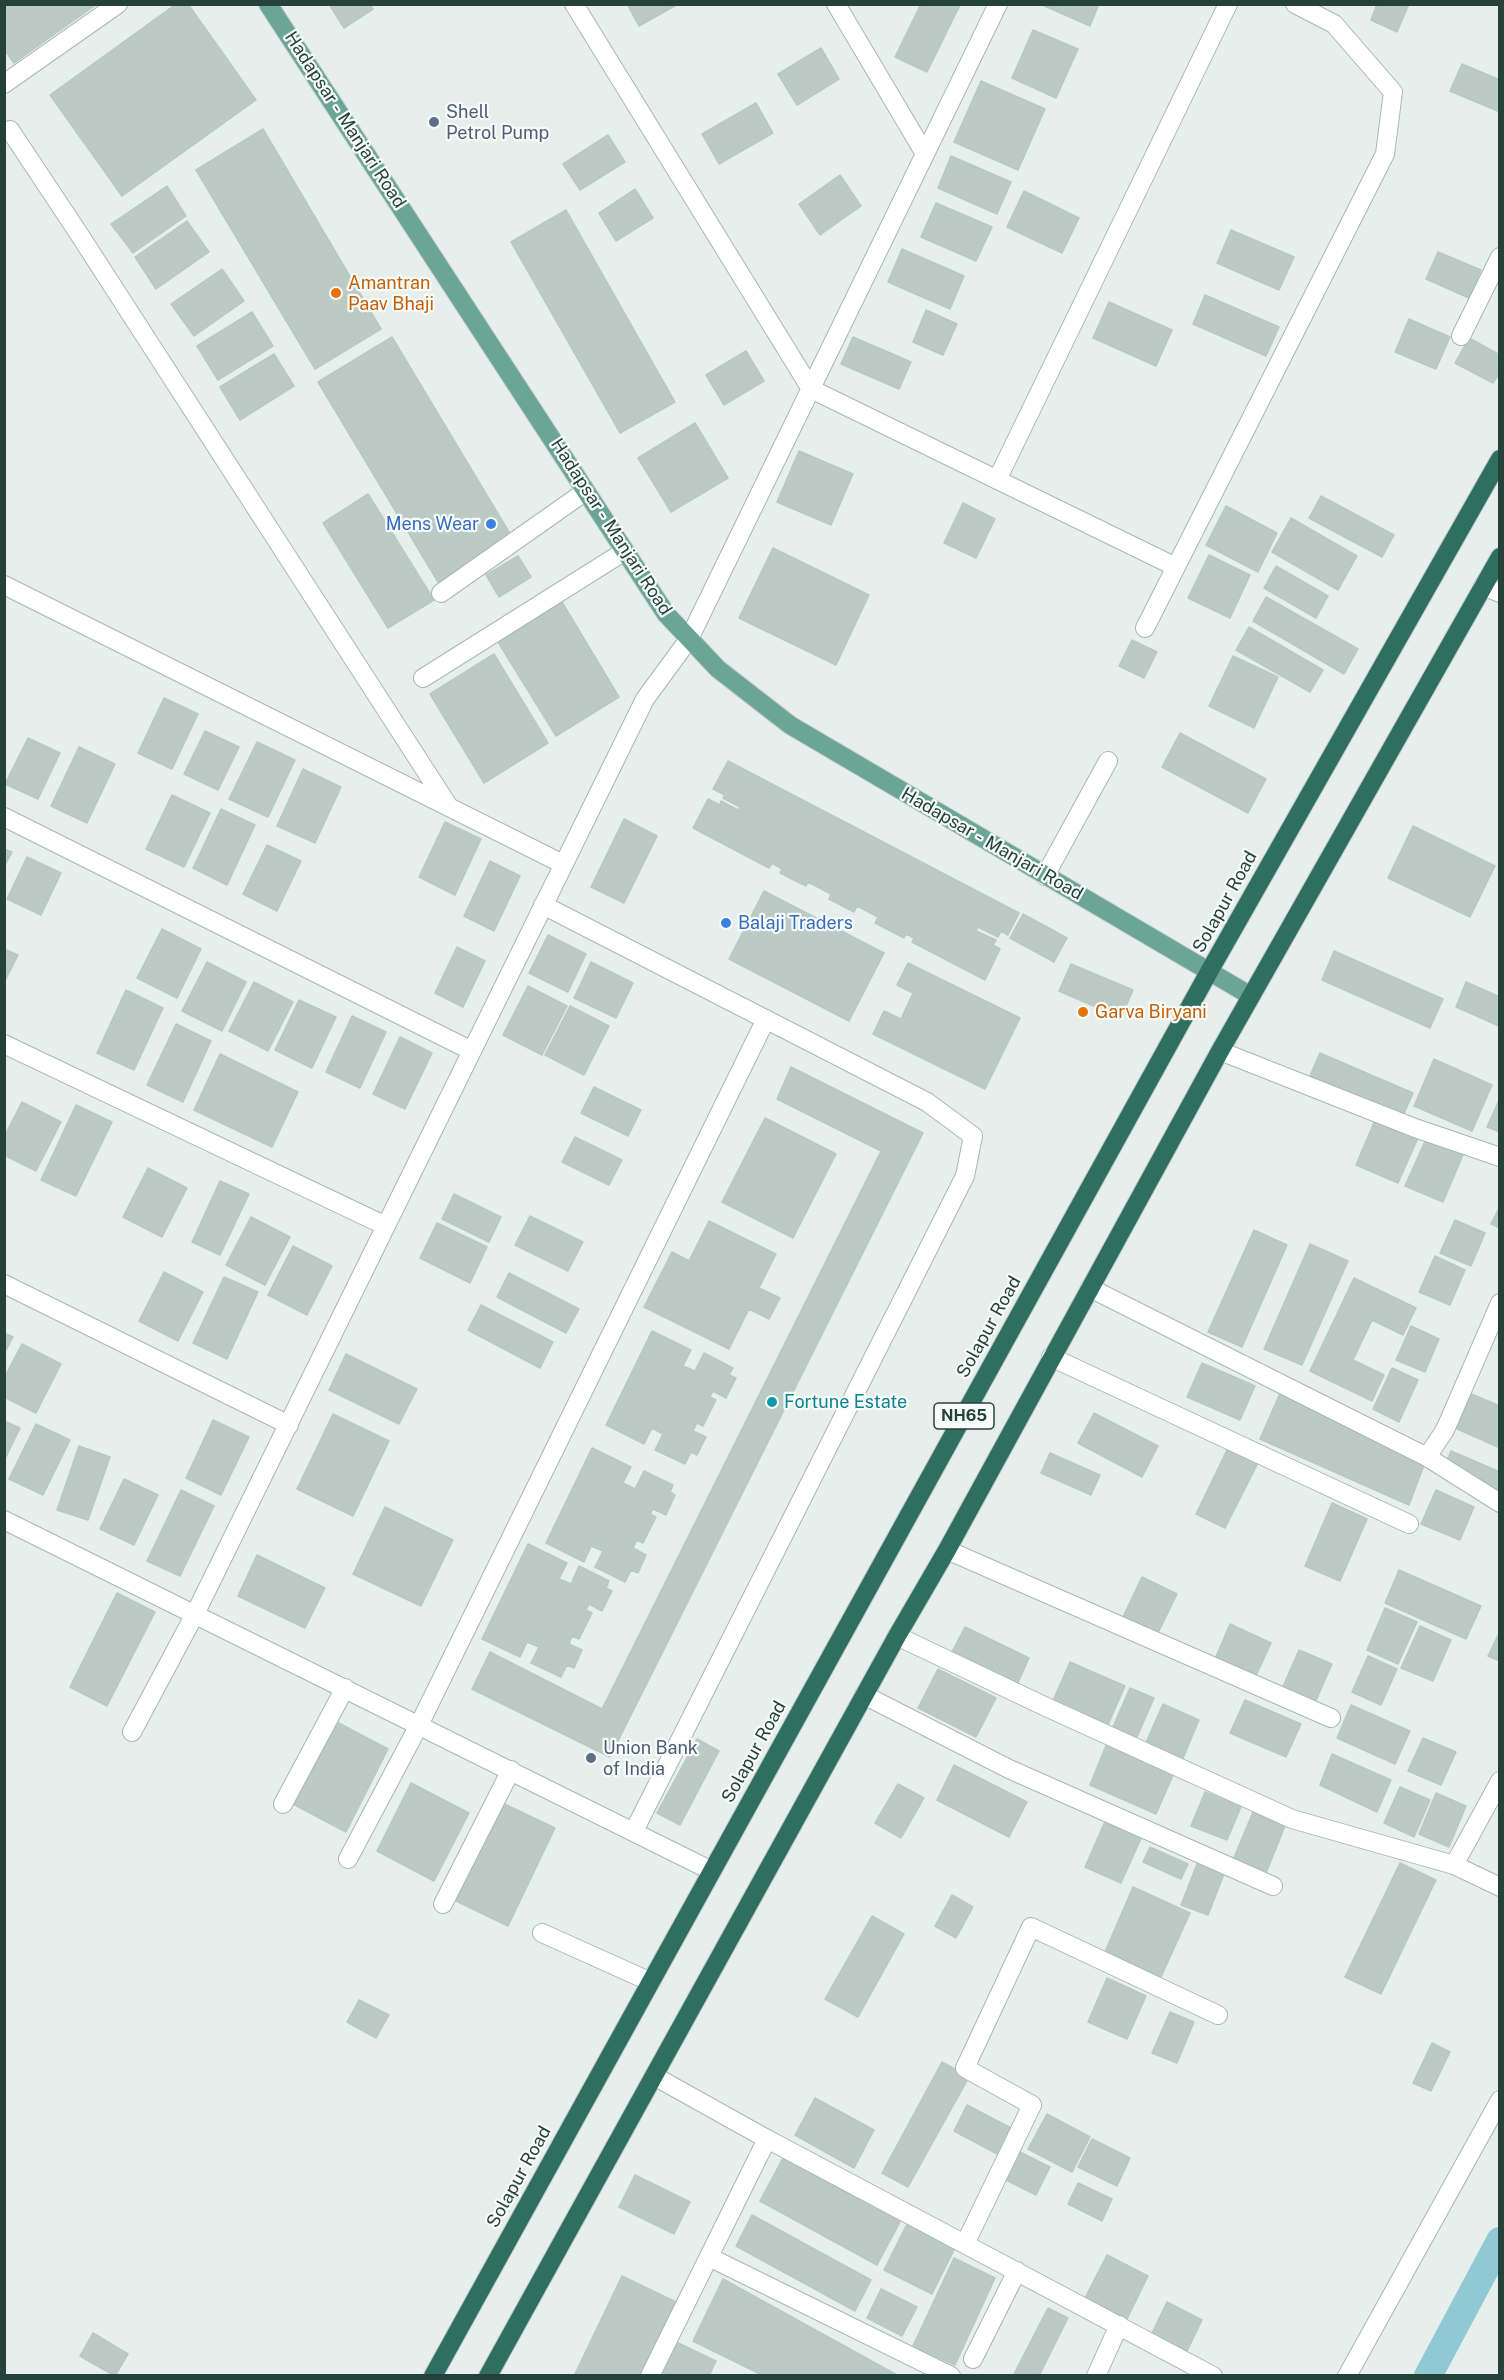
<!DOCTYPE html>
<html>
<head>
<meta charset="utf-8">
<style>
	body { margin:0 }
	#map { position:relative; width:1504px; height:2380px; overflow:hidden; background:#e6efeb; font-family:"Public Sans",sans-serif }
	canvas { display:block }
	.frame { position:absolute; inset:0; border:6px solid #24423a; pointer-events:none }
</style>
</head>
<body>
<div id="map">
<canvas width="1504" height="2380"></canvas>
<div class="frame"></div>
</div>
<script>
const ctx = document.querySelector('canvas').getContext('2d');
ctx.lineJoin = 'round';
function shape(rows) {
  const path = new Path2D();
  for (const r of rows) {
    path.moveTo(r[0], r[1]);
    for (let i = 2; i < r.length; i += 2) path.lineTo(r[i], r[i + 1]);
  }
  return path;
}
function strokePath(path, color, width, dash) {
  ctx.strokeStyle = color;
  ctx.lineWidth = width;
  ctx.lineCap = dash ? 'butt' : 'round';
  ctx.setLineDash(dash || []);
  ctx.stroke(path);
}
function paint(path, color) {
  ctx.fillStyle = color;
  ctx.fill(path, 'evenodd');
}
function write(font, color, halo, rows, align = 'center') {
  ctx.font = font + ' "Public Sans",sans-serif';
  ctx.lineWidth = 4.5;
  ctx.setLineDash([]);
  ctx.textBaseline = 'middle';
  ctx.strokeStyle = halo;
  ctx.fillStyle = color;
  for (const [text, x, y, turn = 0] of rows) {
    ctx.save();
    ctx.translate(x, y);
    ctx.rotate((+turn || 0) * Math.PI / 180);
    ctx.textAlign = isNaN(turn) ? turn : align;
    if (halo) ctx.strokeText(text, 0, 0);
    ctx.fillText(text, 0, 0);
    ctx.restore();
  }
}
const canal = shape([
	[1428,2376,1500,2241]
]);
const building = shape([
	[4,4,97,4,14,63,4,49,4,4],
	[176,4,188,4,256,100,122,196,50,95,176,4],
	[329,4,370,4,373,9,344,28,329,4],
	[627,4,678,4,639,26,627,4],
	[921,4,960,5,927,72,895,57,921,4],
	[1040,4,1099,4,1090,26,1040,4],
	[1377,4,1409,4,1397,32,1371,20,1377,4],
	[1033,30,1078,49,1056,98,1012,78,1033,30],
	[821,48,839,79,797,105,778,74,821,48],
	[1462,64,1500,80,1500,112,1450,91,1462,64],
	[981,81,1045,109,1018,170,954,142,981,81],
	[756,103,773,133,719,164,702,134,756,103],
	[263,129,381,329,315,369,196,170,263,129],
	[608,135,625,162,580,190,563,164,608,135],
	[951,156,1011,182,997,214,938,188,951,156],
	[840,175,861,206,820,235,799,204,840,175],
	[167,186,186,216,133,253,111,224,167,186],
	[635,189,653,218,616,241,599,213,635,189],
	[1024,191,1079,218,1062,253,1007,227,1024,191],
	[936,203,992,227,976,261,921,237,936,203],
	[566,210,675,402,620,433,511,242,566,210],
	[187,221,209,252,156,289,135,257,187,221],
	[1231,230,1294,257,1279,290,1217,263,1231,230],
	[902,249,964,276,950,309,888,282,902,249],
	[1438,252,1481,270,1469,298,1426,279,1438,252],
	[222,269,244,301,194,336,171,304,222,269],
	[1205,295,1279,327,1266,356,1193,324,1205,295],
	[1109,302,1172,330,1156,366,1093,338,1109,302],
	[926,310,957,324,943,355,913,342,926,310],
	[252,312,273,346,218,380,197,346,252,312],
	[1409,319,1450,337,1436,369,1395,352,1409,319],
	[392,337,512,537,438,582,318,382,392,337],
	[853,337,911,362,899,389,841,364,853,337],
	[1469,338,1500,355,1500,372,1493,383,1455,363,1469,338],
	[746,351,764,381,724,405,706,375,746,351],
	[274,354,294,386,240,420,220,387,274,354],
	[695,423,728,478,671,512,638,458,695,423],
	[799,451,853,474,831,525,777,502,799,451],
	[368,494,434,600,388,628,323,523,368,494],
	[1321,496,1394,535,1382,557,1309,518,1321,496],
	[963,503,995,519,976,558,944,543,963,503],
	[1226,506,1277,533,1258,572,1206,545,1226,506],
	[1291,518,1357,556,1338,590,1272,552,1291,518],
	[773,548,869,595,836,665,739,618,773,548],
	[1209,555,1250,575,1230,618,1188,598,1209,555],
	[518,556,531,577,499,597,486,575,518,556],
	[1276,566,1328,596,1316,618,1264,588,1276,566],
	[1266,597,1358,649,1344,674,1253,621,1266,597],
	[562,602,619,697,556,736,498,642,562,602],
	[1249,627,1323,670,1310,692,1236,650,1249,627],
	[1132,640,1157,652,1144,678,1119,666,1132,640],
	[494,654,548,743,484,783,430,694,494,654],
	[1233,656,1278,677,1254,728,1209,706,1233,656],
	[164,698,198,714,172,769,138,753,164,698],
	[205,731,239,747,218,790,184,774,205,731],
	[1180,733,1266,779,1248,813,1162,767,1180,733],
	[28,738,60,753,38,799,5,784,28,738],
	[257,742,295,760,268,817,229,799,257,742],
	[79,747,115,764,87,823,51,806,79,747],
	[728,761,1019,913,1008,935,1001,931,998,937,978,927,976,931,996,940,993,945,1000,949,985,980,912,942,914,938,906,934,904,938,875,923,878,917,857,906,854,912,829,899,831,894,808,882,806,886,780,873,782,869,772,863,769,868,693,828,708,799,720,805,721,801,738,810,740,807,723,798,725,795,713,789,728,761],
	[303,769,341,787,315,843,277,826,303,769],
	[172,795,210,813,184,867,146,849,172,795],
	[221,809,255,825,227,885,193,868,221,809],
	[624,819,657,836,624,903,591,887,624,819],
	[445,822,481,839,455,895,419,877,445,822],
	[1413,826,1495,866,1470,917,1388,878,1413,826],
	[267,845,301,861,277,911,243,894,267,845],
	[4,849,12,852,4,867,4,849],
	[27,857,61,873,41,915,7,899,27,857],
	[490,861,520,876,494,931,464,916,490,861],
	[764,891,884,953,849,1021,729,959,764,891],
	[1023,914,1067,938,1054,962,1010,938,1023,914],
	[162,929,201,949,177,998,137,978,162,929],
	[548,935,586,954,568,992,529,973,548,935],
	[457,947,485,961,463,1007,435,993,457,947],
	[4,949,18,955,4,983,4,949],
	[1334,951,1443,999,1430,1028,1322,980,1334,951],
	[207,962,246,982,222,1031,182,1011,207,962],
	[591,962,633,983,616,1018,574,998,591,962],
	[908,963,1020,1018,985,1089,873,1034,884,1011,901,1019,913,993,897,985,908,963],
	[1071,964,1133,990,1121,1018,1059,991,1071,964],
	[254,982,293,1002,268,1051,229,1031,254,982],
	[1466,982,1500,997,1499,1026,1456,1007,1466,982],
	[528,986,567,1006,542,1055,503,1035,528,986],
	[126,990,163,1008,134,1070,97,1053,126,990],
	[299,1000,336,1017,312,1068,275,1050,299,1000],
	[570,1006,609,1026,584,1075,545,1055,570,1006],
	[352,1016,386,1032,360,1088,326,1072,352,1016],
	[176,1024,211,1041,183,1102,147,1085,176,1024],
	[400,1037,432,1053,405,1109,373,1094,400,1037],
	[1320,1053,1413,1093,1402,1118,1309,1078,1320,1053],
	[220,1054,298,1092,272,1147,194,1110,220,1054],
	[1434,1059,1492,1085,1472,1131,1414,1106,1434,1059],
	[791,1067,923,1133,610,1757,472,1689,490,1652,602,1709,881,1151,777,1099,791,1067],
	[594,1087,641,1110,628,1136,581,1113,594,1087],
	[1500,1098,1500,1132,1487,1127,1500,1098],
	[22,1102,61,1122,36,1171,4,1155,4,1137,22,1102],
	[76,1105,112,1122,76,1196,41,1180,76,1105],
	[765,1118,836,1154,793,1238,722,1202,765,1118],
	[1375,1120,1418,1138,1398,1183,1356,1165,1375,1120],
	[575,1137,622,1160,609,1185,562,1162,575,1137],
	[1426,1139,1463,1155,1443,1202,1405,1186,1426,1139],
	[148,1168,187,1188,162,1237,123,1217,148,1168],
	[220,1181,249,1194,220,1255,192,1242,220,1181],
	[454,1194,501,1217,489,1242,442,1219,454,1194],
	[1500,1206,1500,1228,1491,1224,1500,1206],
	[530,1216,583,1242,568,1271,515,1245,530,1216],
	[251,1217,290,1237,265,1285,226,1265,251,1217],
	[1455,1220,1485,1233,1471,1266,1440,1253,1455,1220],
	[709,1221,776,1254,759,1288,780,1298,769,1319,749,1309,729,1349,644,1307,672,1252,689,1261,709,1221],
	[437,1223,487,1247,470,1283,420,1258,437,1223],
	[1254,1230,1287,1245,1242,1347,1208,1332,1254,1230],
	[1310,1244,1348,1261,1302,1365,1264,1349,1310,1244],
	[293,1246,332,1266,307,1315,268,1295,293,1246],
	[1435,1256,1465,1270,1450,1305,1419,1292,1435,1256],
	[164,1272,203,1292,178,1341,139,1321,164,1272],
	[509,1273,579,1309,566,1333,497,1297,509,1273],
	[224,1277,258,1292,227,1359,193,1343,224,1277],
	[1354,1278,1416,1308,1403,1335,1372,1320,1353,1360,1384,1375,1372,1401,1310,1371,1354,1278],
	[481,1305,553,1342,540,1368,468,1330,481,1305],
	[1411,1326,1439,1339,1425,1372,1396,1360,1411,1326],
	[652,1331,691,1350,683,1366,695,1371,704,1353,733,1368,729,1375,736,1378,726,1398,713,1391,710,1397,716,1400,703,1426,697,1423,693,1431,706,1437,697,1455,691,1452,685,1464,655,1450,663,1434,652,1428,644,1444,606,1425,652,1331],
	[4,1333,13,1337,4,1354,4,1333],
	[22,1344,61,1364,36,1413,4,1397,4,1378,22,1344],
	[346,1354,417,1389,399,1424,329,1390,346,1354],
	[1202,1363,1255,1386,1240,1420,1187,1397,1202,1363],
	[1392,1368,1418,1380,1399,1422,1373,1409,1392,1368],
	[1281,1391,1427,1457,1409,1505,1260,1439,1281,1391],
	[1469,1393,1500,1406,1500,1448,1453,1427,1469,1393],
	[1094,1413,1158,1446,1142,1477,1078,1443,1094,1413],
	[333,1414,389,1441,353,1516,297,1489,333,1414],
	[213,1420,249,1437,221,1495,186,1478,213,1420],
	[4,1421,20,1428,4,1461,4,1421],
	[36,1424,70,1440,43,1495,9,1479,36,1424],
	[79,1446,110,1457,88,1520,57,1510,79,1446],
	[592,1448,631,1467,623,1483,635,1489,644,1471,673,1485,670,1492,675,1495,666,1515,653,1509,650,1514,656,1517,643,1543,637,1540,633,1548,646,1555,638,1573,631,1570,625,1582,595,1567,603,1551,591,1546,584,1562,546,1543,592,1448],
	[1228,1448,1258,1463,1225,1528,1196,1514,1228,1448],
	[1451,1451,1500,1472,1500,1485,1495,1495,1442,1472,1451,1451],
	[1050,1453,1100,1475,1091,1495,1041,1473,1050,1453],
	[124,1479,158,1495,134,1545,100,1529,124,1479],
	[181,1490,214,1506,180,1576,147,1561,181,1490],
	[1436,1490,1474,1507,1460,1540,1421,1524,1436,1490],
	[1332,1503,1367,1519,1340,1581,1305,1566,1332,1503],
	[385,1507,453,1540,421,1606,353,1574,385,1507],
	[528,1544,567,1563,559,1579,571,1584,579,1566,609,1581,606,1588,612,1591,602,1611,589,1604,586,1610,592,1613,579,1639,572,1636,569,1644,582,1650,574,1668,567,1665,561,1677,531,1663,539,1647,527,1642,520,1657,482,1639,528,1544],
	[257,1555,325,1588,305,1628,238,1596,257,1555],
	[1399,1570,1481,1606,1466,1639,1385,1603,1399,1570],
	[1142,1577,1177,1594,1158,1633,1123,1617,1142,1577],
	[117,1593,155,1612,107,1706,70,1687,117,1593],
	[1385,1608,1417,1622,1398,1664,1367,1650,1385,1608],
	[1230,1624,1271,1643,1255,1678,1215,1659,1230,1624],
	[1420,1626,1451,1640,1433,1681,1401,1668,1420,1626],
	[965,1627,1029,1658,1017,1685,951,1654,965,1627],
	[1500,1631,1500,1661,1488,1656,1500,1631],
	[1299,1650,1332,1664,1314,1705,1281,1691,1299,1650],
	[1368,1656,1397,1669,1381,1705,1352,1692,1368,1656],
	[1070,1662,1125,1686,1107,1727,1052,1703,1070,1662],
	[938,1669,996,1698,976,1737,918,1708,938,1669],
	[1130,1688,1154,1698,1136,1739,1112,1729,1130,1688],
	[1245,1700,1301,1724,1286,1757,1230,1733,1245,1700],
	[1163,1704,1199,1720,1181,1763,1144,1747,1163,1704],
	[1351,1705,1410,1731,1395,1764,1337,1738,1351,1705],
	[333,1720,388,1749,346,1832,291,1803,333,1720],
	[1423,1738,1456,1752,1441,1785,1408,1771,1423,1738],
	[697,1739,719,1751,680,1825,657,1813,697,1739],
	[1107,1743,1174,1773,1156,1814,1090,1785,1107,1743],
	[1332,1754,1391,1780,1377,1812,1320,1785,1332,1754],
	[954,1765,1027,1802,1009,1837,937,1800,954,1765],
	[411,1783,469,1813,434,1881,377,1851,411,1783],
	[898,1784,924,1798,901,1838,875,1823,898,1784],
	[1400,1787,1430,1800,1414,1837,1384,1823,1400,1787],
	[1205,1792,1241,1807,1227,1840,1191,1826,1205,1792],
	[1436,1793,1466,1806,1449,1847,1419,1834,1436,1793],
	[500,1802,555,1828,508,1926,454,1900,500,1802],
	[1253,1812,1285,1826,1266,1873,1233,1860,1253,1812],
	[1107,1817,1143,1834,1121,1883,1085,1867,1107,1817],
	[1150,1847,1188,1864,1181,1879,1143,1862,1150,1847],
	[1199,1859,1226,1869,1208,1915,1181,1905,1199,1859],
	[1400,1863,1436,1880,1381,1994,1345,1977,1400,1863],
	[1133,1887,1190,1913,1161,1977,1105,1952,1133,1887],
	[952,1895,973,1907,956,1938,935,1926,952,1895],
	[872,1916,904,1934,858,2017,825,1999,872,1916],
	[1107,1978,1146,1996,1127,2039,1088,2022,1107,1978],
	[359,2000,389,2015,376,2038,347,2022,359,2000],
	[1170,2012,1194,2022,1177,2063,1152,2053,1170,2012],
	[1432,2043,1450,2052,1431,2091,1413,2083,1432,2043],
	[942,2062,969,2077,908,2187,882,2173,942,2062],
	[815,2098,874,2130,854,2168,795,2135,815,2098],
	[967,2105,1013,2129,999,2155,954,2131,967,2105],
	[1047,2114,1090,2137,1072,2172,1028,2149,1047,2114],
	[1092,2139,1130,2158,1117,2186,1078,2167,1092,2139],
	[1016,2150,1050,2167,1036,2195,1002,2178,1016,2150],
	[783,2158,900,2222,877,2265,760,2201,783,2158],
	[635,2175,690,2202,674,2234,619,2207,635,2175],
	[1078,2183,1112,2199,1102,2221,1068,2204,1078,2183],
	[752,2215,871,2280,855,2311,736,2246,752,2215],
	[909,2220,957,2244,932,2294,884,2270,909,2220],
	[1107,2255,1148,2276,1127,2319,1085,2298,1107,2255],
	[954,2258,995,2278,955,2365,913,2346,954,2258],
	[622,2276,678,2303,644,2376,574,2376,622,2276],
	[723,2279,897,2375,899,2376,764,2376,693,2341,723,2279],
	[881,2289,917,2307,902,2336,867,2318,881,2289],
	[1167,2302,1202,2320,1187,2351,1152,2333,1167,2302],
	[1048,2308,1068,2318,1039,2376,1013,2376,1048,2308],
	[93,2333,128,2354,115,2376,80,2356,93,2333],
	[676,2342,716,2361,709,2376,660,2376,676,2342]
]);
const minor = shape([
	[574,4,811,389,1176,567],
	[836,4,925,154],
	[4,84,118,4],
	[10,130,79,234,449,807],
	[1461,336,1500,257],
	[997,480,1228,4],
	[4,585,563,864],
	[1483,586,1500,593],
	[441,593,586,491],
	[1145,628,1385,154,1393,92,1334,24,1295,4],
	[423,678,625,551],
	[4,817,472,1051],
	[1045,876,1108,761],
	[543,905,927,1102,973,1136,965,1176,634,1831],
	[4,1044,386,1226],
	[1220,1051,1415,1128,1500,1157],
	[4,1284,289,1425],
	[1090,1288,1427,1457,1500,1503],
	[1051,1357,1409,1524],
	[1427,1457,1445,1430,1500,1303],
	[4,1520,712,1871],
	[947,1550,1331,1718],
	[897,1636,1044,1706,1292,1819,1454,1865,1500,1887],
	[864,1695,1009,1769,1273,1886],
	[132,1732,195,1614,645,699,689,639,998,4],
	[283,1804,345,1688],
	[348,1859,419,1725,766,1019],
	[1454,1865,1500,1781],
	[443,1904,511,1770],
	[542,1933,651,1982],
	[767,2139,1213,2376],
	[965,2244,1032,2105,965,2068,1031,1927,1218,2015],
	[709,2257,951,2376],
	[973,2359,1017,2271],
	[650,2376,767,2139,654,2076],
	[1096,2376,1119,2325],
	[1347,2376,1500,2100]
]);
const major = shape([
	[268,4,666,614,718,669,790,725,1251,996]
]);
const highway = shape([
	[433,2376,1210,970,1500,459],
	[488,2376,897,1636,947,1550,1220,1051,1500,557]
]);
const markers = [
	[434,122,6,"#5c6f8a"],
	[336,293,6,"#e8710a"],
	[491,524,6,"#3f7fe0"],
	[726,923,6,"#3f7fe0"],
	[1083,1012,6,"#e8710a"],
	[772,1402,6,"#0f9aa8"],
	[591,1758,6,"#5c6f8a"]
];
const shields = [
	[964,1416,60]
];
const shieldNames = [
	["NH65",964,1416]
];
const serviceNames = [
	["Shell",446,112],
	["Petrol Pump",446,133],
	["Union Bank",603,1748],
	["of India",603,1769]
];
const streetNames = [
	["Hadapsar - Manjari Road",345,120,57],
	["Hadapsar - Manjari Road",611,527,57],
	["Hadapsar - Manjari Road",992,844,30],
	["Solapur Road",1225,902,-61],
	["Solapur Road",989,1327,-61],
	["Solapur Road",754,1752,-61],
	["Solapur Road",519,2177,-61]
];
const foodNames = [
	["Amantran",348,283],
	["Paav Bhaji",348,304],
	["Garva Biryani",1095,1012]
];
const shopNames = [
	["Mens Wear",479,524],
	["Balaji Traders",738,923,"left"]
];
const cultureNames = [
	["Fortune Estate",784,1402]
];
strokePath(canal, '#8ec9d4', 28);
paint(building, '#bbcac4');
strokePath(building, '#b8c9c2', 1.5);
strokePath(minor, '#a8b8b2', 20);
strokePath(major, '#c2cac8', 20);
strokePath(highway, '#c2cac8', 20);
strokePath(minor, '#fff', 18);
strokePath(major, '#6aa596', 18);
strokePath(highway, '#2f6f62', 18);
for (const [x, y, r, color] of markers) {
  const dot = new Path2D();
  dot.arc(x, y, r, 0, 2 * Math.PI);
  ctx.fillStyle = color;
  ctx.fill(dot);
  strokePath(dot, '#f7fbf9', 2);
}
for (const [x, y, w] of shields) {
  const box = new Path2D();
  box.roundRect(x - w / 2, y - 13, w, 26, 4.5);
  ctx.fillStyle = '#f7fbf9';
  ctx.fill(box);
  strokePath(box, '#24423a', 1.5);
}
write('bold 16px', '#24423a', null, shieldNames);
write('18px', '#4e5e75', '#f7fbf9', serviceNames, 'left');
write('18px', '#24423a', '#f7fbf9', streetNames);
write('18px', '#c56008', '#f7fbf9', foodNames, 'left');
write('18px', '#366cbe', '#f7fbf9', shopNames, 'right');
write('18px', '#0d838f', '#f7fbf9', cultureNames, 'left');
</script>
</body>
</html>
